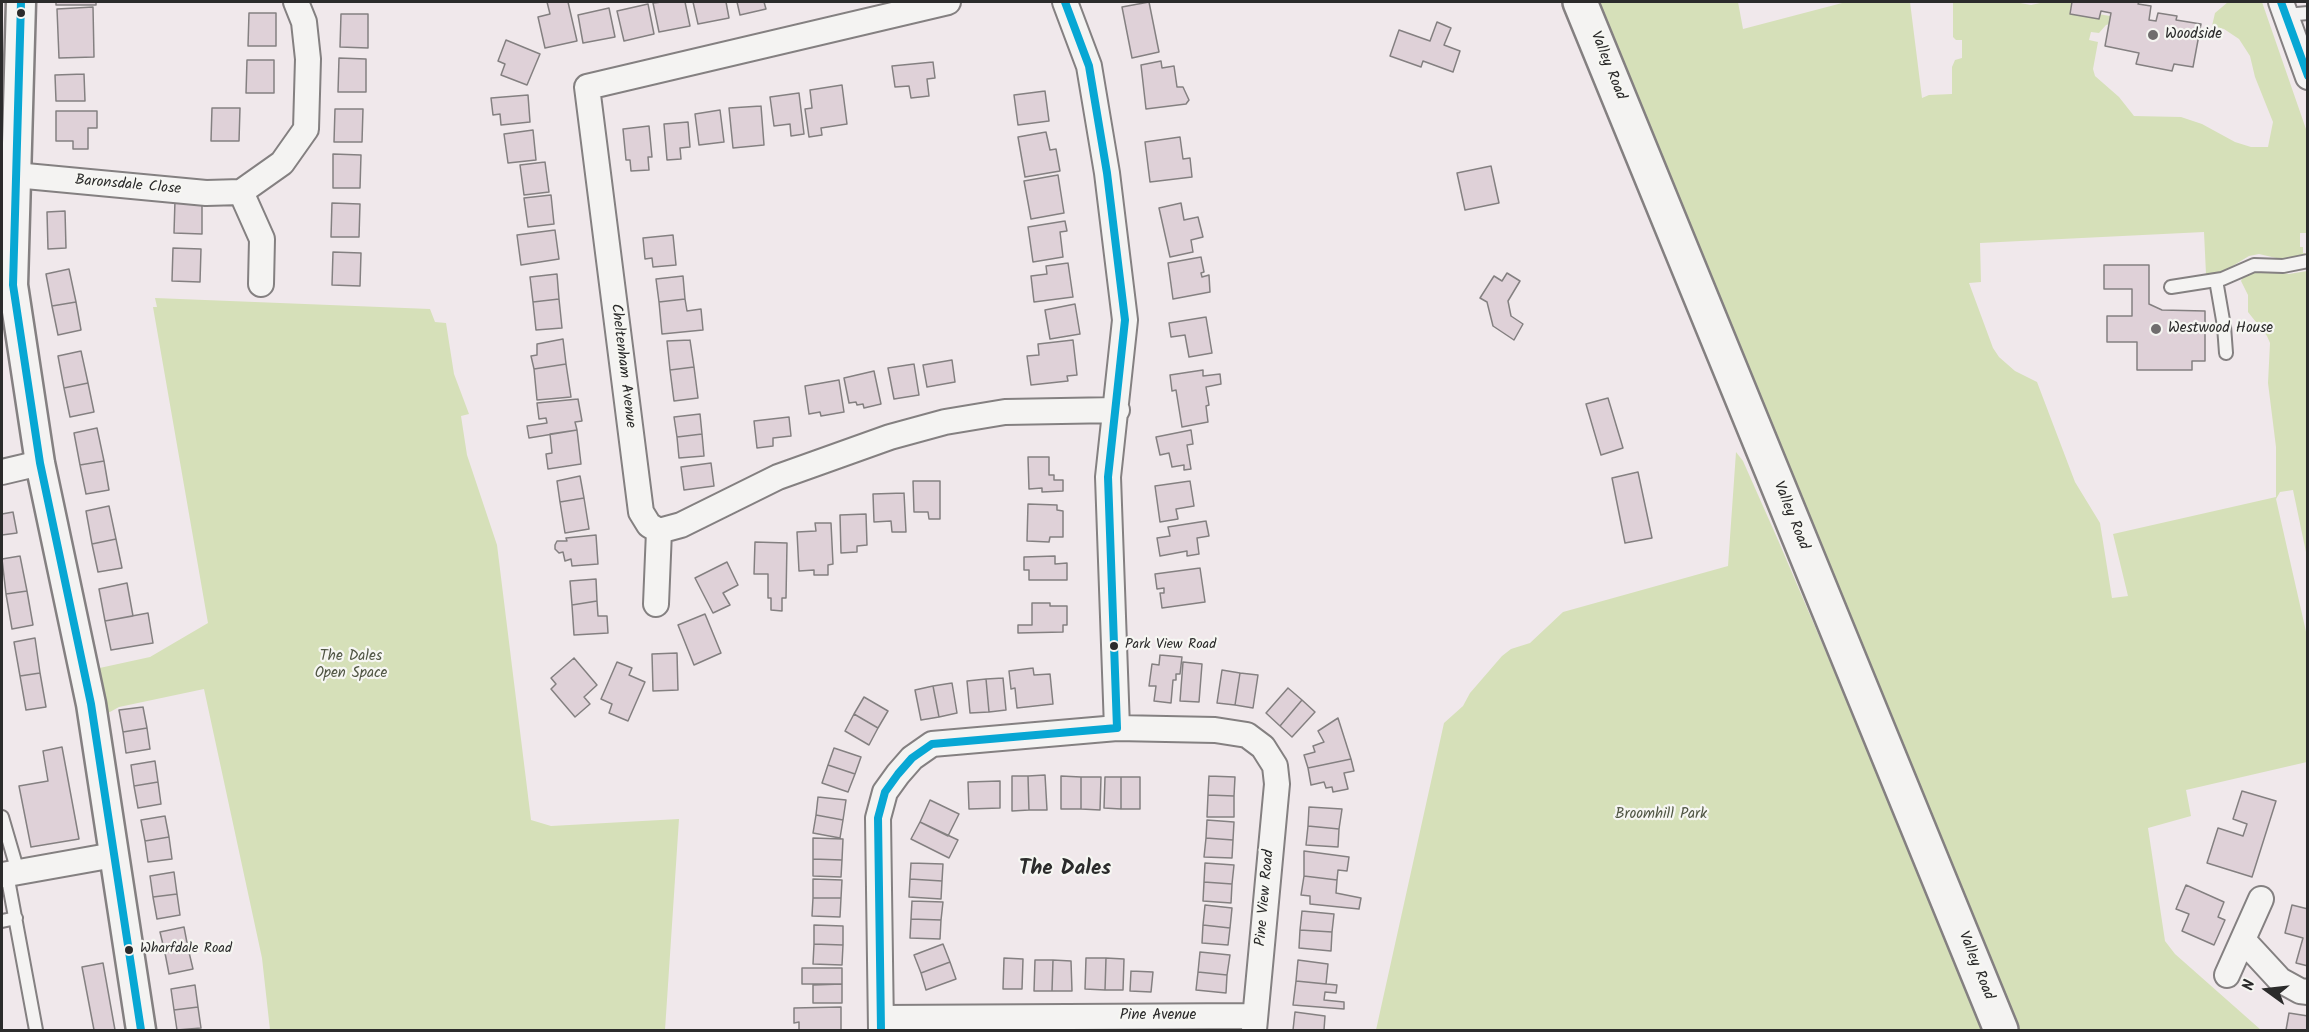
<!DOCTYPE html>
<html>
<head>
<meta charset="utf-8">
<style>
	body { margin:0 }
	#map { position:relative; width:2309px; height:1032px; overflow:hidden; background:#f0e8eb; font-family:Kalam,sans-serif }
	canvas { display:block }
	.frame { position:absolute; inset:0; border:3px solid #2b2b2b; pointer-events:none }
	.north { position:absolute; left:2237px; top:960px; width:60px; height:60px; -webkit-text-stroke:4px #f6f6f2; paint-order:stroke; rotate:285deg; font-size:16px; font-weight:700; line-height:24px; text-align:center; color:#2b2b2b }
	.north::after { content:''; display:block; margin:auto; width:21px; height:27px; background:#2b2b2b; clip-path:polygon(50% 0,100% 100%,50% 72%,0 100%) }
</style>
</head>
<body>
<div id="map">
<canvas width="2309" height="1032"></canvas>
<div class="frame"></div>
<div class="north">N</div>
</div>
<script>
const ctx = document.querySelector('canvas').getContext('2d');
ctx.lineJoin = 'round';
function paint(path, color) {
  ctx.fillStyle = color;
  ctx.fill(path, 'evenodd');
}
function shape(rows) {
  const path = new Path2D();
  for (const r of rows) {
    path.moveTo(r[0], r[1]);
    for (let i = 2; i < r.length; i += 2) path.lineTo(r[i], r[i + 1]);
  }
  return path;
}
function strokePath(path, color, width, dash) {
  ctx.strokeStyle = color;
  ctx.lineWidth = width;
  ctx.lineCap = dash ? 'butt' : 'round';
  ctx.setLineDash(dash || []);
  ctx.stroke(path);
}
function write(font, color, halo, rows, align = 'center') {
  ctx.font = font + ' Kalam,sans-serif';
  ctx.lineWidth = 4.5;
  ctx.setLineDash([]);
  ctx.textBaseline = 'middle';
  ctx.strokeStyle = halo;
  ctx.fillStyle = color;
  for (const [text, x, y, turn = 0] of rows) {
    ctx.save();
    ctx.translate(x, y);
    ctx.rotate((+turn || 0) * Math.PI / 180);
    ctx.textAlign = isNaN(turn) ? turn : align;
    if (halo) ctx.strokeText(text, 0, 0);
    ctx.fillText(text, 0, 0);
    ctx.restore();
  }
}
const green = shape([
	[1598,2,1738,2,1743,29,1846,2,1910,2,1922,98,1929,95,1952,94,1952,67,1955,60,1962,58,1962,40,1956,40,1953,37,1953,2,2015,2,2031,5,2045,2,2083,2,2081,11,2110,16,2112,7,2110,24,2106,25,2099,33,2091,32,2089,40,2098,42,2093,69,2095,76,2119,97,2134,116,2181,117,2202,124,2235,142,2251,147,2268,147,2273,122,2255,77,2250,56,2239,39,2224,29,2212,26,2215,13,2228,2,2262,2,2307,132,2307,233,2300,233,2300,247,2303,247,2303,253,2305,253,2305,259,2289,261,2259,254,2249,256,2221,273,2206,274,2204,232,1980,243,1981,282,1969,283,1993,348,1999,357,2015,371,2037,382,2075,482,2100,523,2112,598,2128,596,2113,534,2276,497,2276,447,2268,383,2270,343,2267,336,2248,312,2248,295,2241,281,2245,272,2257,267,2289,274,2307,271,2307,557,2293,490,2280,492,2276,499,2307,636,2307,762,2186,790,2191,816,2148,828,2165,941,2175,954,2261,1030,2019,1030],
	[155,298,430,309,435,322,446,323,454,374,469,414,461,416,467,455,497,545,531,820,551,826,679,819,665,1030,270,1030,262,958,204,689,119,707,99,718,95,669,150,657,208,623,153,307,157,307],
	[1736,452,1743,461,1778,540,1904,835,1984,1030,1376,1030,1444,723,1463,706,1470,693,1502,656,1511,649,1530,643,1563,612,1728,566]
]);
const building = shape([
	[56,2,96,2,96,5,56,5,56,2],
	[547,2,568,2,577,41,545,48,538,17,550,14,547,2],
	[662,2,685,2,690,26,659,32,653,3,662,2],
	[693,2,726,2,729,18,698,24,693,2],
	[737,2,764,2,766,9,740,15,737,2],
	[1149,2,1159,52,1132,58,1122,7,1149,2],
	[2072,2,2139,2,2138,4,2151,6,2149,20,2156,21,2158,13,2177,16,2176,20,2201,24,2193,67,2174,64,2172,71,2136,64,2139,53,2105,46,2111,13,2101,11,2099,19,2070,14,2072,2],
	[648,4,654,34,624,41,617,11,648,4],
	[93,7,94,57,59,58,57,9,93,7],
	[609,8,615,37,583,43,578,15,609,8],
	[249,13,276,13,276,46,248,46,249,13],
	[341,14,368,14,368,48,340,47,341,14],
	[1437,22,1451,28,1444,45,1460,51,1453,72,1423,61,1421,67,1390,56,1399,30,1430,41,1437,22],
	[506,40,540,54,527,85,501,75,505,64,498,61,506,40],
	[339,58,366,59,366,92,338,92,339,58],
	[247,60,274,60,274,93,246,93,247,60],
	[1161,61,1162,68,1174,66,1177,87,1183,87,1189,100,1186,104,1146,109,1141,65,1161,61],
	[933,62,935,78,927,79,929,96,911,98,909,86,895,87,892,66,933,62],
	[84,74,85,101,56,101,55,75,84,74],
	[842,85,847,124,821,128,822,135,809,137,805,109,812,108,810,90,842,85],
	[1045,91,1049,121,1018,125,1014,95,1045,91],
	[799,93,804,134,791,136,790,124,774,126,770,97,799,93],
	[528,95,530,122,501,125,500,114,493,115,491,98,528,95],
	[761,106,764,145,733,148,729,108,761,106],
	[212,108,240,108,239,141,211,141,212,108],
	[335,109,363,109,362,142,334,142,335,109],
	[720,110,724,142,699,145,695,114,720,110],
	[56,111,97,111,97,128,88,128,88,149,73,149,73,141,56,141,56,111],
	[688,122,690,147,680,148,681,159,667,160,664,124,688,122],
	[649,126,652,157,648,157,649,170,631,171,630,160,626,160,623,129,649,126],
	[533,130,536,160,508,163,504,134,533,130],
	[1046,132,1050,150,1056,149,1060,171,1025,177,1018,137,1046,132],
	[1180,137,1183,159,1190,158,1192,177,1150,182,1145,142,1180,137],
	[333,154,361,155,360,188,333,188,333,154],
	[545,162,549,192,524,195,520,165,545,162],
	[1491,166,1499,203,1465,210,1457,173,1491,166],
	[1058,175,1064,213,1031,219,1024,181,1058,175],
	[551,195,554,224,528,227,524,198,551,195],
	[175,200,202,200,202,234,174,233,175,200],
	[332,203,360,204,359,237,331,237,332,203],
	[1181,203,1184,220,1198,217,1203,237,1191,240,1193,252,1170,257,1159,208,1181,203],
	[65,211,66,248,48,249,47,212,65,211],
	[1065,221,1067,231,1060,232,1063,257,1033,262,1028,227,1065,221],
	[555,230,559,259,521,265,517,235,555,230],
	[673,235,676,265,653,267,652,258,645,259,643,238,673,235],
	[173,248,201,249,200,282,172,281,173,248],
	[333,252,361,253,360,286,332,285,333,252],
	[1201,257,1204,272,1201,273,1202,277,1209,275,1210,292,1173,299,1168,263,1201,257],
	[1068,263,1073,297,1034,302,1031,276,1047,274,1046,266,1068,263],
	[2104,265,2149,265,2149,304,2162,310,2205,311,2205,361,2192,361,2192,370,2137,370,2137,342,2107,342,2107,316,2132,316,2132,289,2104,289,2104,265],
	[69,269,76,302,52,306,46,274,69,269],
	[1507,273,1520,281,1508,301,1511,316,1523,324,1514,340,1493,326,1487,302,1480,298,1494,276,1502,281,1507,273],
	[557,274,559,299,533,302,530,277,557,274],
	[683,276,685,299,659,302,656,279,683,276],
	[559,299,562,328,536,330,533,302,559,299],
	[685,299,687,311,701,309,703,330,662,334,659,302,685,299],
	[76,302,81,330,58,335,52,306,76,302],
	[1075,304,1080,334,1050,339,1045,310,1075,304],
	[1206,317,1212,353,1189,357,1185,335,1171,337,1169,323,1206,317],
	[563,339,566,364,534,369,531,356,537,355,537,344,563,339],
	[690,340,694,367,670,370,667,341,690,340],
	[1073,340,1077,375,1067,376,1068,381,1031,385,1027,356,1039,355,1038,344,1073,340],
	[81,351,88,383,64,388,58,356,81,351],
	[952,360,955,382,927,387,923,365,952,360],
	[566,364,571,397,537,400,534,369,566,364],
	[914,364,919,395,894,399,888,368,914,364],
	[694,367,698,398,674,401,670,370,694,367],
	[1203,370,1203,376,1220,374,1221,384,1206,387,1209,405,1206,406,1208,422,1182,427,1176,390,1172,391,1170,375,1203,370],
	[874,371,881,404,864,408,863,404,857,405,856,402,849,403,844,378,874,371],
	[839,380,844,412,821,416,820,412,809,414,805,386,839,380],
	[88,383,94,412,70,417,64,388,88,383],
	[1608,398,1623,448,1601,455,1586,404,1608,398],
	[578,399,582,421,575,422,577,430,529,438,527,426,547,423,546,418,539,419,537,403,578,399],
	[700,414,702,434,677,437,674,417,700,414],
	[789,417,791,436,773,438,773,446,757,448,754,421,789,417],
	[97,428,104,461,80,465,74,433,97,428],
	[577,430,581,464,548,469,546,454,552,453,550,434,577,430],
	[1191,430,1193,444,1187,445,1191,469,1184,470,1184,465,1172,467,1169,453,1160,455,1156,437,1191,430],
	[702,434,704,456,679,458,677,437,702,434],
	[1028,457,1049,457,1049,475,1054,475,1054,480,1063,480,1063,491,1042,492,1042,488,1029,489,1028,457],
	[104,461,109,490,86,494,80,465,104,461],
	[711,463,714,486,684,490,681,467,711,463],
	[1638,472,1652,538,1625,543,1612,478,1638,472],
	[580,476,584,498,560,502,557,481,580,476],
	[913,481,940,481,940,519,929,519,928,512,914,512,913,481],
	[1190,481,1194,506,1176,509,1178,519,1160,522,1155,486,1190,481],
	[904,493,906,532,892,532,891,521,874,522,873,494,904,493],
	[584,498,589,529,565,533,560,502,584,498],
	[1028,504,1057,505,1057,510,1063,511,1063,537,1050,537,1049,542,1027,541,1028,504],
	[109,506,116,539,92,544,86,511,109,506],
	[13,512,17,533,2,535,2,514,13,512],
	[866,514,867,545,857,546,857,552,841,553,840,515,866,514],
	[1206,521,1209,536,1197,538,1199,554,1187,556,1187,551,1160,556,1157,538,1170,536,1168,527,1206,521],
	[815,523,831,523,833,564,828,565,828,575,814,575,814,570,799,571,797,532,816,531,815,523],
	[596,535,598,564,572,566,571,559,565,561,563,552,559,553,555,549,555,545,557,541,567,541,566,538,596,535],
	[116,539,122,568,98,572,92,544,116,539],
	[755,542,787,543,786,598,782,598,782,611,771,610,771,598,768,598,768,574,754,574,755,542],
	[20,556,27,591,6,594,2,559,20,556],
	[1055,556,1055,564,1067,563,1067,580,1029,580,1029,570,1024,570,1024,557,1055,556],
	[727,562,738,585,723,593,730,605,713,613,695,578,727,562],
	[1200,568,1205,602,1162,608,1160,593,1164,593,1164,588,1157,589,1155,574,1200,568],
	[596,579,597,601,572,605,570,581,596,579],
	[127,583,133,616,105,621,99,589,127,583],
	[27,591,33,625,12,629,6,594,27,591],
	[597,601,598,616,607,616,608,633,574,635,572,605,597,601],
	[1032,603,1050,603,1050,606,1067,606,1067,625,1063,625,1063,632,1018,633,1018,625,1032,625,1032,603],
	[148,613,153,643,111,650,105,621,148,613],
	[705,614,721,653,694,665,678,625,705,614],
	[35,638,40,673,20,676,14,642,35,638],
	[677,653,678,690,653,691,652,654,677,653],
	[1160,655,1182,657,1180,674,1176,674,1176,680,1173,680,1171,703,1154,701,1156,686,1149,686,1152,664,1159,665,1160,655],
	[574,658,597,685,584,697,590,704,575,717,551,689,556,684,551,678,574,658],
	[617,662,632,668,629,675,645,682,628,721,609,713,612,704,601,699,617,662],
	[1183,662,1202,664,1199,702,1180,701,1183,662],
	[1033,668,1034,675,1050,674,1053,704,1017,708,1015,688,1011,689,1009,671,1033,668],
	[1222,670,1240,673,1235,705,1217,703,1222,670],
	[40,673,46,707,26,710,20,676,40,673],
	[1240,673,1258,675,1253,708,1235,705,1240,673],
	[1003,678,1006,710,989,712,986,679,1003,678],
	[986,679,989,712,970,713,967,681,986,679],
	[952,683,957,713,939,717,933,686,952,683],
	[933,686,939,717,921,720,915,690,933,686],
	[1288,688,1302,700,1280,726,1266,713,1288,688],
	[864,697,888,711,878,728,854,714,864,697],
	[1302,700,1315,712,1292,737,1280,726,1302,700],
	[143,707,147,728,123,732,119,710,143,707],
	[854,714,878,728,869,745,845,731,854,714],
	[1338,718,1351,759,1308,768,1304,755,1315,752,1313,746,1324,742,1318,731,1338,718],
	[147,728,150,749,126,753,123,732,147,728],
	[62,747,79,839,31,847,19,786,48,781,43,751,62,747],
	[834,748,861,757,855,774,828,765,834,748],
	[1351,759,1354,771,1344,773,1348,789,1333,792,1332,787,1326,788,1324,782,1311,785,1308,768,1351,759],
	[155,761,158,782,134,786,131,765,155,761],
	[828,765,855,774,848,792,822,783,828,765],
	[1045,775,1047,810,1029,810,1028,776,1045,775],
	[1012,776,1028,776,1029,810,1012,811,1012,776],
	[1061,776,1081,777,1081,809,1061,809,1061,776],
	[1209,776,1235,777,1234,796,1208,795,1209,776],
	[1081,777,1101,777,1100,810,1081,809,1081,777],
	[1105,777,1121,777,1121,809,1104,808,1105,777],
	[1121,777,1140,777,1140,809,1121,809,1121,777],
	[1000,781,1000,808,969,809,968,782,1000,781],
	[158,782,161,804,138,808,134,786,158,782],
	[2242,791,2276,801,2252,877,2207,863,2218,828,2243,836,2247,824,2233,819,2242,791],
	[1208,795,1234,796,1234,817,1207,817,1208,795],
	[818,797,846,800,843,820,816,815,818,797],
	[930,800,959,814,948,836,920,822,930,800],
	[1309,807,1342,809,1339,829,1308,826,1309,807],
	[816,815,843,820,840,838,813,833,816,815],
	[165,816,169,837,145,841,141,820,165,816],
	[1207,820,1234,822,1233,840,1206,838,1207,820],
	[920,822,958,840,949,858,911,839,920,822],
	[1308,826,1339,829,1338,847,1306,845,1308,826],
	[169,837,172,859,148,862,145,841,169,837],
	[813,838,843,839,842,860,813,859,813,838],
	[1206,838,1233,840,1232,858,1204,857,1206,838],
	[1304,851,1349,857,1347,871,1338,870,1337,880,1304,876,1304,851],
	[813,859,842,860,841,877,813,876,813,859],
	[911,863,943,864,942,881,910,879,911,863],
	[1205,863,1234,865,1232,884,1204,882,1205,863],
	[174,872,177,894,153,897,150,876,174,872],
	[1304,876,1337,880,1336,893,1361,898,1359,909,1310,904,1310,896,1301,895,1304,876],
	[813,879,842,880,841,898,813,898,813,879],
	[910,879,942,881,941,899,909,897,910,879],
	[1204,882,1232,884,1231,903,1203,901,1204,882],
	[2186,885,2224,902,2218,917,2225,920,2214,945,2182,931,2189,914,2176,909,2186,885],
	[177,894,180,915,157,919,153,897,177,894],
	[813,898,841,898,840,917,812,916,813,898],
	[912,901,943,902,941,920,911,919,912,901],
	[1205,905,1232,908,1230,928,1203,925,1205,905],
	[2292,905,2308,909,2308,966,2296,963,2303,938,2285,933,2292,905],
	[1302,911,1334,914,1332,932,1300,930,1302,911],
	[911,919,941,920,940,939,910,938,911,919],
	[814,925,843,926,843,945,814,944,814,925],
	[1203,925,1230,928,1228,945,1202,943,1203,925],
	[184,927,188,948,165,953,160,932,184,927],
	[1300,930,1332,932,1331,951,1299,948,1300,930],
	[814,944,843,945,842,965,813,964,814,944],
	[943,944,950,962,921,973,914,955,943,944],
	[188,948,193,969,169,974,165,953,188,948],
	[1200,952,1230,955,1227,975,1198,972,1200,952],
	[1004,958,1023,959,1022,989,1003,989,1004,958],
	[1086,958,1106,958,1105,990,1085,989,1086,958],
	[1106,958,1124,959,1123,990,1105,990,1106,958],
	[1035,960,1053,960,1052,991,1034,991,1035,960],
	[1053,960,1071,961,1072,991,1052,991,1053,960],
	[1298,960,1328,964,1326,984,1296,981,1298,960],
	[950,962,956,979,926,990,921,973,950,962],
	[103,963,115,1030,94,1030,82,967,103,963],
	[802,968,842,968,842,984,802,984,802,968],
	[1131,971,1153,972,1151,992,1130,991,1131,971],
	[1198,972,1227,975,1226,993,1196,990,1198,972],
	[1296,981,1337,985,1336,993,1325,992,1324,1000,1344,1002,1344,1009,1293,1005,1296,981],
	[842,984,842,1003,813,1003,813,985,842,984],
	[195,985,198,1007,174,1010,171,989,195,985],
	[198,1007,201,1028,177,1030,174,1010,198,1007],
	[841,1007,841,1030,799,1030,799,1022,794,1023,794,1008,841,1007],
	[1295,1012,1325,1016,1324,1030,1293,1030,1295,1012],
	[2289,1013,2308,1016,2308,1030,2286,1030,2289,1013]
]);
const service = shape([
	[2286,15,2308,13],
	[2216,280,2224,326,2226,353],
	[2171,287,2222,279,2254,265,2283,266,2308,261],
	[2,817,18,872],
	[7,874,36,1030],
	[2,921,16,918]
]);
const minor = shape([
	[948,2,587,87,641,512,649,525,659,531,681,525,778,477,890,437,945,422,1005,412,1117,410],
	[1065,2,1089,66,1107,173,1125,320,1108,477,1117,728],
	[2281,2,2308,77],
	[15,175,206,193,241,192,282,163,306,129,308,59,304,22,296,2],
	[241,192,262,239,261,284],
	[2,472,40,463],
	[656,604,659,531],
	[2,875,114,855],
	[2243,940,2280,980,2300,991,2308,992],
	[2227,975,2261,899],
	[881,1018,1255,1016],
	[881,1030,878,818,885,792,898,774,912,758,932,744,1117,728,1215,730,1247,735,1263,747,1275,766,1277,784,1254,1030]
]);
const tertiary = shape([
	[21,2,13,285,40,463,91,704,141,1030]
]);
const primary = shape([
	[1580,2,2001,1030]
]);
const bus1 = shape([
	[21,2,13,285,40,463,91,704,141,1030],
	[1065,2,1089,66,1107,173,1125,320,1108,477,1117,728],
	[2281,2,2308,76],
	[881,1030,878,818,885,792,898,774,912,758,932,744,1117,728]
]);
const markers = [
	[21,13,5,"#2b2b2b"],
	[2153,35,6,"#706d6e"],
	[2156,329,6,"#706d6e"],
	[1114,646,5,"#2b2b2b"],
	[129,950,5,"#2b2b2b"]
];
const busNames = [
	["Park View Road",1125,646],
	["Wharfdale Road",140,950]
];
const poiNames = [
	["Woodside",2165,35],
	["Westwood House",2168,329]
];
const streetNames = [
	["Valley Road",1607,66,68],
	["Baronsdale Close",128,186,5],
	["Cheltenham Avenue",622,366,83],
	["Valley Road",1790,516,68],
	["Pine View Road",1266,898,-85],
	["Valley Road",1975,966,68],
	["Pine Avenue",1158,1016]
];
const parkNames = [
	["The Dales",351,657],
	["Open Space",351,674],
	["Broomhill Park",1661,815]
];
const districtNames = [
	["The Dales",1065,870]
];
paint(green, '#d6e0b9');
paint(building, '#dfd1d8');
strokePath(building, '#848081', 1.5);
strokePath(service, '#848081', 16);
strokePath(minor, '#848081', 28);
strokePath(tertiary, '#848081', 33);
strokePath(primary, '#848081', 38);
strokePath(service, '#f4f3f2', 12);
strokePath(minor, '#f4f3f2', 24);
strokePath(tertiary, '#f4f3f2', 28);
strokePath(primary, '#f4f3f2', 33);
strokePath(bus1, '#07a7d4', 8);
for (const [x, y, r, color] of markers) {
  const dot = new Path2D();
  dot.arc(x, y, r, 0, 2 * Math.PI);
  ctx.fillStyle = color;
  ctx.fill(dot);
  strokePath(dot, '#f6f6f2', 2);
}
write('14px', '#2b2b2b', '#f6f6f2', busNames, 'left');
write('15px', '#2b2b2b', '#f6f6f2', poiNames, 'left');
write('15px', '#2b2b2b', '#f6f6f2', streetNames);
write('15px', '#505644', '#f6f6f2', parkNames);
write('bold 21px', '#2b2b2b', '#f6f6f2', districtNames);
</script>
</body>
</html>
